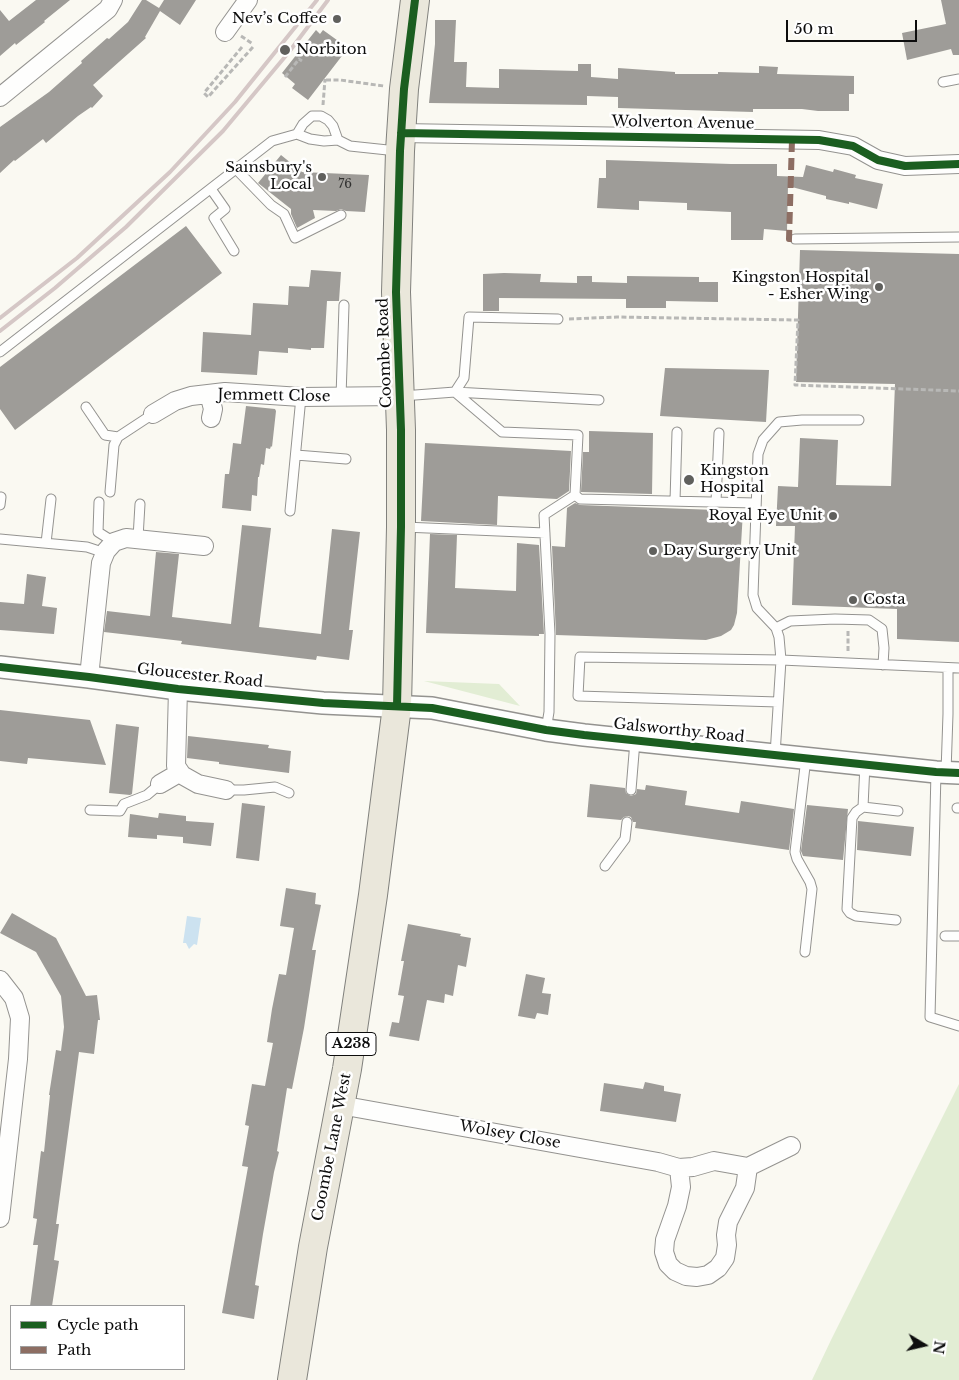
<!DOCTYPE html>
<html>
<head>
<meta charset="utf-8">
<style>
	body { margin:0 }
	#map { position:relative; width:959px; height:1380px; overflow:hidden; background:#faf9f2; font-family:"Libre Baskerville",serif }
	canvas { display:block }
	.legend { position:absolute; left:10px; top:1305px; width:175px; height:65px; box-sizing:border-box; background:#fff; border:1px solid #9e9e9e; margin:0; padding:6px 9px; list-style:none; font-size:15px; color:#0d0d0d }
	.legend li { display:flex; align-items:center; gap:10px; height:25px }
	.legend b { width:25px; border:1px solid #9e9e9e }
	.north { position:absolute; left:899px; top:1320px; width:50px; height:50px; -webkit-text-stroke:4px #fff; paint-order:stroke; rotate:99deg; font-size:14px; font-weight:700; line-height:20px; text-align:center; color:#0d0d0d }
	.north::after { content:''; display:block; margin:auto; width:18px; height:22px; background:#0d0d0d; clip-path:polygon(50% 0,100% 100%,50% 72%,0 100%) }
	.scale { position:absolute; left:786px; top:20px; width:131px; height:22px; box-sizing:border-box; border:2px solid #0d0d0d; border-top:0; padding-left:6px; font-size:15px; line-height:18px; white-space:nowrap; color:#0d0d0d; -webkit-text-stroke:4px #fff; paint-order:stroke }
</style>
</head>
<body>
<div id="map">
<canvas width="959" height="1380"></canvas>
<ul class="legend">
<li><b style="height:6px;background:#1b5e20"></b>Cycle path</li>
<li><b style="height:6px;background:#8d6e63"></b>Path</li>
</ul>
<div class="north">N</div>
<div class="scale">50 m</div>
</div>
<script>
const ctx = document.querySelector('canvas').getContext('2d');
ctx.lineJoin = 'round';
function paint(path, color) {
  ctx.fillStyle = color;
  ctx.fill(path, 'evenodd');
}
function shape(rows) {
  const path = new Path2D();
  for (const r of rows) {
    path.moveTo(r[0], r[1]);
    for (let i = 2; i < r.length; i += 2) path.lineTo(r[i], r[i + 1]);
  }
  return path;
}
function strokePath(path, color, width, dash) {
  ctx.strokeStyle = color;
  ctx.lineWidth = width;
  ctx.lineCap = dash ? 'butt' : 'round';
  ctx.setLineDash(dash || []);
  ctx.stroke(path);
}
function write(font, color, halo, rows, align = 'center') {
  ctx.font = font + ' "Libre Baskerville",serif';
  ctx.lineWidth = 5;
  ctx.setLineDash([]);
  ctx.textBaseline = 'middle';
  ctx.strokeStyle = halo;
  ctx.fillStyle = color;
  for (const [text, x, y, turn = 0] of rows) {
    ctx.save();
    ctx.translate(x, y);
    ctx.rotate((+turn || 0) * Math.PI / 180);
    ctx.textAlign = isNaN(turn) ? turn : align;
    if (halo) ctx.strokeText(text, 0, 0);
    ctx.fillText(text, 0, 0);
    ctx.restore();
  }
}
const green = shape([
	[424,681,499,684,520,706],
	[959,1084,959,1380,812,1380,831,1340]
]);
const water = shape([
	[187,916,201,918,197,945,194,944,189,949,186,943,183,943]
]);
const building = shape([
	[36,0,70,0,44,21,45,22,16,45,15,43,0,56,0,10,9,21],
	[142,0,146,0,159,8,164,0,196,0,180,25,160,11,145,37,146,38,93,85,103,96,92,108,91,107,78,116,46,143,43,139,15,161,14,160,0,173,0,127,49,92,82,63,81,61,107,38,109,39,128,22],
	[941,0,959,0,959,55,953,55,951,49,907,60,902,33,946,24],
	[435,20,456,20,454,62,467,62,466,87,499,88,499,69,578,71,578,64,591,64,591,77,618,79,618,68,675,72,675,74,718,74,718,72,759,73,759,66,778,67,777,74,854,76,854,94,849,94,849,111,818,111,802,109,753,109,753,112,618,108,618,97,587,96,587,105,429,103,435,44],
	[316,30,320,34,323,30,348,48,308,100,292,88,295,84,282,73],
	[281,155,302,172,369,175,365,212,346,211,341,209,336,211,313,210,315,218,297,228,291,214,291,209,258,183],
	[606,160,731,164,777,164,777,176,803,177,806,165,833,172,834,169,856,175,855,178,883,184,877,209,849,202,849,204,826,199,826,196,788,186,787,231,764,229,763,240,731,240,731,212,687,210,687,203,639,201,639,210,597,208,599,178,606,178],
	[186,226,222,273,15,430,0,409,0,367],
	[800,250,959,254,959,642,897,639,897,609,792,605,795,526,776,526,778,486,798,487,800,438,838,440,836,485,891,486,895,384,796,382],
	[311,270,341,272,339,301,327,301,324,348,311,348,311,350,288,348,288,353,259,351,257,375,201,372,203,332,251,335,253,303,288,305,289,286,309,287],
	[504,273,541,274,540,282,577,283,577,276,592,276,592,282,627,283,627,276,699,277,699,282,718,282,718,302,666,301,666,308,626,308,626,299,499,298,499,311,483,311,483,274],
	[665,368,769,370,766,422,660,416],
	[246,406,275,409,276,411,272,447,271,446,270,449,266,448,264,465,261,464,259,477,258,477,257,496,252,495,251,511,222,508,225,474,229,474,230,468,233,443,241,444],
	[589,431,653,433,652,494,581,492,583,452,589,452],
	[425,443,571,451,569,491,557,499,498,496,497,525,421,521],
	[575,503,580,505,743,511,737,613,734,625,731,630,721,636,706,640,556,635,552,546,565,547,567,508],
	[242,525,271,528,259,627,321,634,332,529,360,532,349,630,353,630,349,660,317,656,316,660,181,644,182,641,104,632,107,611,150,616,156,552,179,554,172,617,231,624],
	[430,534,457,535,455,588,516,591,517,543,539,545,544,634,539,634,539,636,426,633],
	[27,574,46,577,42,606,57,608,54,634,0,630,0,602,24,604],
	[0,710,90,720,106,765,28,758,27,764,0,761],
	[116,724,139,727,132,794,130,795,109,793],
	[188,736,269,745,268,748,291,751,289,773,219,764,219,762,187,758],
	[590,784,625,788,626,793,631,796,636,794,637,789,645,790,646,785,687,791,685,805,739,813,741,801,794,809,789,850,635,828,636,822,633,822,631,817,628,816,624,817,621,820,587,817],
	[242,803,265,806,259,861,236,858],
	[807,805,848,809,843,860,803,856,801,851],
	[159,813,186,816,186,821,214,823,211,846,183,843,183,837,157,835,157,839,128,837,130,814,158,818],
	[858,821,914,827,911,856,857,850],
	[286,888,316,893,315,904,321,905,312,950,316,950,304,1028,292,1089,287,1088,277,1151,279,1152,274,1172,263,1234,255,1285,259,1286,254,1319,222,1313,248,1167,242,1166,249,1126,245,1125,252,1084,265,1086,273,1043,267,1042,272,1009,279,974,286,975,294,928,280,926],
	[12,913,56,938,86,996,97,995,100,1020,98,1020,94,1054,79,1052,56,1224,59,1224,54,1260,59,1261,52,1306,30,1306,38,1245,33,1245,37,1219,33,1218,41,1151,44,1152,50,1095,49,1095,56,1050,61,1051,64,1027,61,996,36,952,0,933],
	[408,924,461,934,460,936,471,938,466,967,458,965,453,996,445,994,444,1003,427,1000,419,1041,389,1036,392,1022,399,1023,404,996,398,995,404,961,401,961],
	[526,974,545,978,542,993,551,994,548,1015,537,1013,535,1019,518,1016],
	[645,1082,664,1086,664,1091,681,1094,676,1122,600,1111,604,1083,643,1089]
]);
const path = shape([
	[241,36,253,44],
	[242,47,204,93,208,97,253,47],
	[285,77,299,59,302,61],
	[326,80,340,80,384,86],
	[323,105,325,79],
	[569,319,617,317,798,320,795,385,959,391],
	[848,651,848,630]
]);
const service = shape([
	[943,82,959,79],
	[297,134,303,124,312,116,321,116,328,120,333,126,338,140],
	[236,169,271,205,284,214,295,238,341,215],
	[211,189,225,209,214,218,234,251],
	[795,239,959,237],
	[558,319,469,317,464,378,455,392,502,432,578,435,575,495,580,499,756,503],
	[0,352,272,141,297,134,310,139,324,141,338,140,350,146,397,151],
	[402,396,455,392,599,400],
	[341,397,344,305],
	[86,407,105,435,118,437],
	[296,455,346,459],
	[110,492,114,445,118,437,153,414],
	[675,501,677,432],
	[99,502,98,532,114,542],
	[716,502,719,433],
	[0,505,1,497],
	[290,511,301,397],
	[404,527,545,533],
	[138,538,140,504],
	[0,539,87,547,105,553],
	[46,543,51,499],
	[776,628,790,621,835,619,869,620,882,629,884,648,883,665],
	[778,702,578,696,580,657,781,660,959,668],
	[546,730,549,712,550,634,544,515,575,495],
	[775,755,781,660,779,637,776,628,757,608,753,595,758,454,763,440,779,422,802,420,859,420],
	[865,764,863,807,898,811],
	[936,772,930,1017,959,1026],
	[946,772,948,714,948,668],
	[226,790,244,790,275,787,289,793],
	[631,790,635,741],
	[863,807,856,812,852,818,847,909,850,913,856,916,896,920],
	[957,808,959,808],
	[90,810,120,811,124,804,147,795,160,784],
	[605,866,625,839,627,822],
	[945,936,959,936],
	[805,952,812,889,810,882,797,859,795,852,806,758]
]);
const minor = shape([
	[225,32,248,0],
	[0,97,108,9,113,0],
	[401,133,819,140,853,146,878,160,905,166,959,164],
	[209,394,213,409,211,418],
	[153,414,175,401,191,396,225,392,301,397,400,396],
	[89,677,101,563,106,551,114,542,126,538,204,546],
	[178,689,176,766,182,775,198,784,226,790],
	[160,784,179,773],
	[0,980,14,998,20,1018,18,1059,0,1218],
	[340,1105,658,1162,679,1168,693,1167,714,1161,748,1167,791,1146],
	[679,1168,681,1187,677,1206,665,1240,664,1252,668,1264,675,1271,686,1276,697,1277,708,1275,718,1268,725,1258,727,1245,726,1235,728,1222,745,1188,748,1167]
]);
const tertiary = shape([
	[0,667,89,677,178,689,323,703,432,708,546,730,584,735,936,772,959,773]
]);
const primary = shape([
	[292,1380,313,1247,347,1069,373,895,397,706,401,527,401,430,396,292,398,224,400,151,404,89,415,0]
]);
const rail = shape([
	[0,318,77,258,170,172,235,102,317,0],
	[0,331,55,288,126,227,223,131,289,52,328,0]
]);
const quiet = shape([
	[792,140,789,239,795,239]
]);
const cycleway = shape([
	[401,133,819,140,853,146,878,160,905,166,959,164],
	[0,667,89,677,178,689,323,703,432,708,546,730,584,735,936,772,959,773],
	[397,706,401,527,401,430,396,292,398,224,400,151,404,89,415,0]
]);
const markers = [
	[337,19,5,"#60605d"],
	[285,50,6,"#60605d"],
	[322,177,5,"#60605d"],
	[879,287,5,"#60605d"],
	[689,480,6,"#60605d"],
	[833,516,5,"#60605d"],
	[653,551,5,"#60605d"],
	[853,600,5,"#60605d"]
];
const numberNames = [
	["76",345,185]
];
const shields = [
	[351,1044,50]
];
const shieldNames = [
	["A238",351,1044]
];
const poiNames = [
	["Nev’s Coffee",327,19],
	["Norbiton",296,50,"left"],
	["Sainsbury's",312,168],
	["Local",312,185],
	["Kingston Hospital",869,278],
	["- Esher Wing",869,295],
	["Kingston",700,471,"left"],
	["Hospital",700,488,"left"],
	["Royal Eye Unit",823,516],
	["Day Surgery Unit",663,551,"left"],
	["Costa",863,600,"left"]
];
const streetNames = [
	["Wolverton Avenue",683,123,1],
	["Coombe Road",385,353,-92],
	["Jemmett Close",274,396,1],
	["Gloucester Road",200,676,6],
	["Galsworthy Road",679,731,6],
	["Wolsey Close",510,1135,10],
	["Coombe Lane West",332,1147,-79]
];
paint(green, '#e2edd4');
paint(water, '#cce2f0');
paint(building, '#9e9c98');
strokePath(service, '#949390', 11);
strokePath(minor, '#949390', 20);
strokePath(tertiary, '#949390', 24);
strokePath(primary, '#81817d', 30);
strokePath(path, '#b8b8b6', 3, [5, 2.5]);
strokePath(service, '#fefefd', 9);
strokePath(minor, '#fefefd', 18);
strokePath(tertiary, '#fefefd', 21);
strokePath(primary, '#eae7db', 28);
strokePath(rail, '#d5c7c6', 4);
strokePath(quiet, '#8d6e63', 6, [12, 6]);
strokePath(cycleway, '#1b5e20', 8);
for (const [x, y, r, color] of markers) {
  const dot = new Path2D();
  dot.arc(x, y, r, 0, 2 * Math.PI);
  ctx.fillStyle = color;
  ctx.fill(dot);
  strokePath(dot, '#fff', 2);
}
write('12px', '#313130', null, numberNames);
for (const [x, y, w] of shields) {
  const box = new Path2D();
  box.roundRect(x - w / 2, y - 11.5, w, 23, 4);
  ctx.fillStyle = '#fff';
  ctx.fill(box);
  strokePath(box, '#0d0d0d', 1);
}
write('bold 14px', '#0d0d0d', null, shieldNames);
write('15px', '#0d0d0d', '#fff', poiNames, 'right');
write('15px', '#0d0d0d', '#fff', streetNames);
</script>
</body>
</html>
